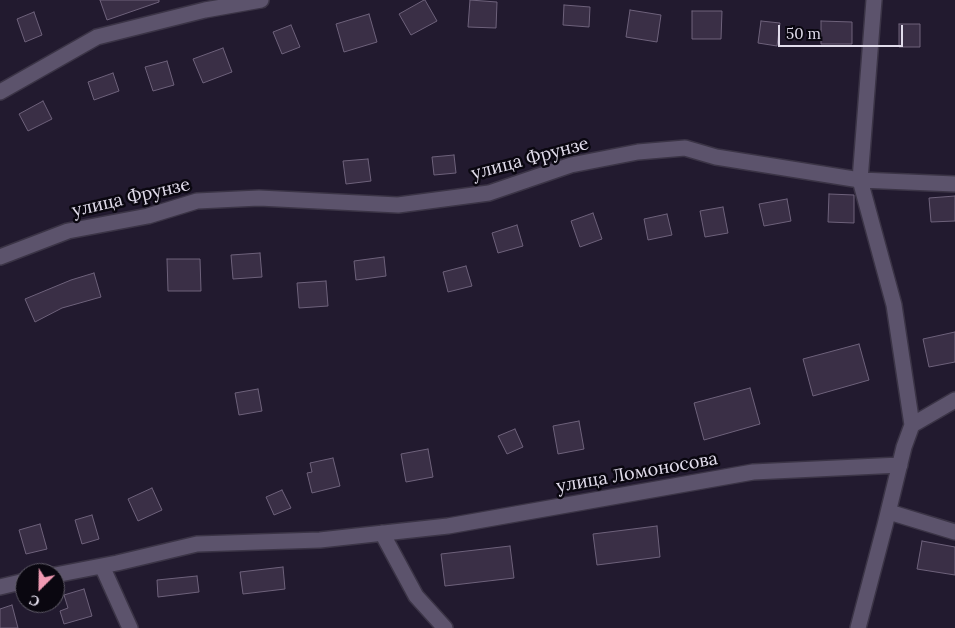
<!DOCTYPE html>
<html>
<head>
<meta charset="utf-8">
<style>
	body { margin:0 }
	#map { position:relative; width:955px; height:628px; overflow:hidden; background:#221a2f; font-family:Lora,serif }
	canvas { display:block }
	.north { position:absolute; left:15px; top:563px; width:50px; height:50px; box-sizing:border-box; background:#0a0710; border:1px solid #605c68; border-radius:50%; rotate:203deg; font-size:14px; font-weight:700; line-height:20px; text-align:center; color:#e1dceb }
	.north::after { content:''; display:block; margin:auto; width:18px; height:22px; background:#f19ab3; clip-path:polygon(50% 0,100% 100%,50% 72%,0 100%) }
	.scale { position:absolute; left:778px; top:25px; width:125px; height:22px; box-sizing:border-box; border:2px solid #e1dceb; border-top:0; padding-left:6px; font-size:15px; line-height:18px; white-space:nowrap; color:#e1dceb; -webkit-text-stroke:4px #0a0710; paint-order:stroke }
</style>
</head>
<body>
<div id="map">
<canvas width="955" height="628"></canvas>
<div class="north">С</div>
<div class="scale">50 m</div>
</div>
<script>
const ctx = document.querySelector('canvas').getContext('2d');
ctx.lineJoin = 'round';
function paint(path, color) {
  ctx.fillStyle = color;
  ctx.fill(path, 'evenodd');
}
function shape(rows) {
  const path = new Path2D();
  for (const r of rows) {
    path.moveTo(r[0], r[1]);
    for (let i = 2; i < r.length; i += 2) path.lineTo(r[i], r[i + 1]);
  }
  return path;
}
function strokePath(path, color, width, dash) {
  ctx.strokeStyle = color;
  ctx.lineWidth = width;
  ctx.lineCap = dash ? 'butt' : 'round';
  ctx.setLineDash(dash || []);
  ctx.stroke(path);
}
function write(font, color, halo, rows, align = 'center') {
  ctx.font = font + ' Lora,serif';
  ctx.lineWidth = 5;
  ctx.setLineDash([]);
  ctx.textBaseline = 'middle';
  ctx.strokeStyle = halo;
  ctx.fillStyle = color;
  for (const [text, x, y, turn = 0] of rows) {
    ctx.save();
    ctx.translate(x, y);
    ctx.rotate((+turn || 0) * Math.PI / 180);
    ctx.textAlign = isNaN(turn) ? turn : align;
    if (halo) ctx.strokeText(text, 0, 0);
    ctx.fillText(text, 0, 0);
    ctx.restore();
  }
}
const building = shape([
	[100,0,159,0,159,2,107,20,100,0],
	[424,0,425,0,437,21,411,35,399,14,424,0],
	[470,0,497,2,496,28,468,27,470,0],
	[564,5,590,7,589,27,563,25,564,5],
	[630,10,661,15,657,42,626,37,630,10],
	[692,11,722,11,721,39,692,39,692,11],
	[34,12,42,35,25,42,17,19,34,12],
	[369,14,377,42,344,52,336,24,369,14],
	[761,21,780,23,777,46,758,43,761,21],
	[821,21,852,22,852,44,821,44,821,21],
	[899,24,920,24,920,47,899,47,899,24],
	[291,25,300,47,282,54,273,32,291,25],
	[223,48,232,72,203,83,193,59,223,48],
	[167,61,174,85,153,91,145,67,167,61],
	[113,73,119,91,94,100,88,82,113,73],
	[43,101,52,119,28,131,19,114,43,101],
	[454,155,456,173,434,175,432,157,454,155],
	[368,159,371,181,346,184,343,161,368,159],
	[829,194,854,195,854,223,828,222,829,194],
	[955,196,955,221,931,222,929,198,955,196],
	[787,199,791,221,764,226,759,204,787,199],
	[723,207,728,233,705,237,700,211,723,207],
	[593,213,602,239,580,247,571,221,593,213],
	[667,214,672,235,648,240,644,219,667,214],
	[517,225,523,246,498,253,492,233,517,225],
	[260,253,262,277,233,279,231,255,260,253],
	[384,257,386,276,356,280,354,261,384,257],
	[167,259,200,259,201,291,168,291,167,259],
	[466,266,472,286,448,292,443,272,466,266],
	[94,273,101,297,62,308,35,322,25,299,71,280,94,273],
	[326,281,328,306,299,308,297,283,326,281],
	[955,332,955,362,929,367,923,339,955,332],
	[859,344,869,380,813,396,803,359,859,344],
	[750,388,760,424,704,440,694,403,750,388],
	[258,389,262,411,239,415,235,393,258,389],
	[579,421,584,449,558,454,553,426,579,421],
	[515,429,523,447,507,454,498,436,515,429],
	[428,449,433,477,406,482,401,454,428,449],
	[333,458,340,486,312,493,307,473,312,472,310,463,333,458],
	[152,488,162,510,138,521,128,499,152,488],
	[282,490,291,508,274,515,266,497,282,490],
	[92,515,99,539,82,544,75,520,92,515],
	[40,524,47,549,26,554,19,530,40,524],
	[657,526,660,557,597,565,593,534,657,526],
	[922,541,955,547,955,575,917,569,922,541],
	[510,546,514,578,445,586,441,554,510,546],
	[283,567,285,589,243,594,240,572,283,567],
	[197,576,199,592,158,597,157,580,197,576],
	[84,589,92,616,64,624,60,611,68,608,64,595,84,589],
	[12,605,18,628,0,628,0,609,12,605]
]);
const minor = shape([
	[874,0,860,180,894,305,912,425],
	[0,92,97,37,205,10,261,0],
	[0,257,68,231,148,216,197,201,259,198,398,205,489,193,571,165,638,152,685,148,716,157,860,180,955,184],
	[889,512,955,532],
	[382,533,416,596,445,628],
	[102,566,130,628],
	[55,575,117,563,197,544,320,540,448,526,753,472,900,465],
	[0,587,25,581],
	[858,628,885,525,904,447,912,425,955,400]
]);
const streetNames = [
	["улица Фрунзе",530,159,-15],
	["улица Фрунзе",131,198,-13],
	["улица Ломоносова",637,473,-10]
];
paint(building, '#3a2f46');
strokePath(building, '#6e627b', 1);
strokePath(minor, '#3b3446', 18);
strokePath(minor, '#5c536c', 15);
write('18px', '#e1dceb', '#0a0710', streetNames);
</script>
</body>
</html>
